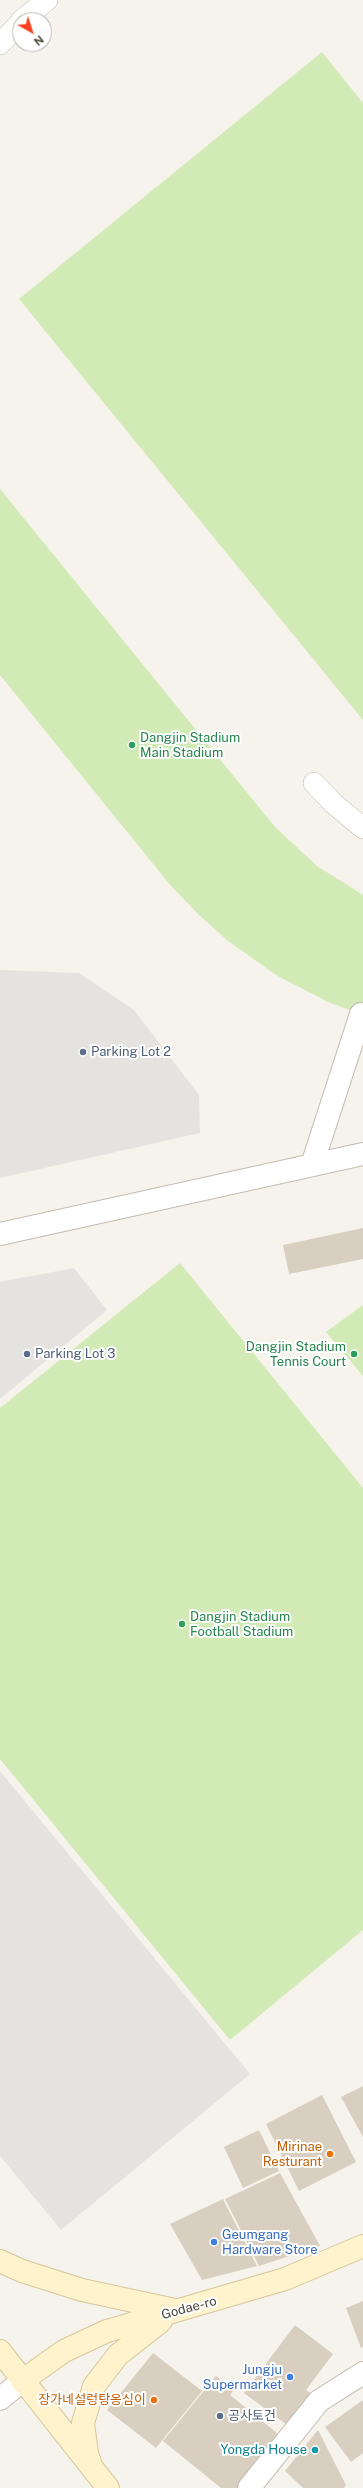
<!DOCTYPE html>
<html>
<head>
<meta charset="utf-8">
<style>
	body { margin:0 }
	#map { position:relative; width:363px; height:2488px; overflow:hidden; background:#f6f3ec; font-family:"Public Sans",sans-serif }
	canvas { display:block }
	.north { position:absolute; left:12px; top:12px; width:40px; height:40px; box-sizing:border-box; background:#fff; border:1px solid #b7b4b0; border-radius:50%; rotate:141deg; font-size:11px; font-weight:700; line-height:16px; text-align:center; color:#4b4439 }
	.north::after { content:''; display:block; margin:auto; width:14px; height:18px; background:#fc3f1d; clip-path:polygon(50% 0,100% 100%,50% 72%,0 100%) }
</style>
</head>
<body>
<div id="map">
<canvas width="363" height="2488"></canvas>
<div class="north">N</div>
</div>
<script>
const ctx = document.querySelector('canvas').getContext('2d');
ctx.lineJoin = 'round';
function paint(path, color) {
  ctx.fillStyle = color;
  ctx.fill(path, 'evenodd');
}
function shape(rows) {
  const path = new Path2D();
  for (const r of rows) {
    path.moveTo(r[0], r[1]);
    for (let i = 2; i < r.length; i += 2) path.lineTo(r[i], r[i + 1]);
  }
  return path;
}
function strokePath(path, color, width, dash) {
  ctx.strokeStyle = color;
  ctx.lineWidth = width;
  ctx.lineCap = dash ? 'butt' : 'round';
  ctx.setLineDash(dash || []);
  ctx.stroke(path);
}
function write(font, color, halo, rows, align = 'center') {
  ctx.font = font + ' "Public Sans","Noto Sans KR",sans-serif';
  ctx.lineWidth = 4;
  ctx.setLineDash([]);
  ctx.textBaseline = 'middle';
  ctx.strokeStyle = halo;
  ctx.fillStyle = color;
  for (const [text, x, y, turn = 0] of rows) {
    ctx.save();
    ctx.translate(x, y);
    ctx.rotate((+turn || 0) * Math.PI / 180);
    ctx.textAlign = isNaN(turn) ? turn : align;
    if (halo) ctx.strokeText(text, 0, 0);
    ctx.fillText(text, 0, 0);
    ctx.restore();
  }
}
const green = shape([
	[322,52,363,103,363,720,19,299],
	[0,489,275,827,317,866,363,895,363,1015,328,1002,276,975,228,941,199,915,171,886,0,675],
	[180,1263,363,1488,363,1930,230,2040,0,1759,0,1408],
	[363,1305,363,1376,326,1332]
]);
const parking = shape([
	[0,970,79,973,134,1010,199,1095,200,1133,0,1178],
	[74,1268,107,1310,0,1399,0,1282],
	[0,1771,250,2074,61,2230,0,2156]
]);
const building = shape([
	[363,1228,363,1259,289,1274,283,1245],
	[363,2086,363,2137,341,2097],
	[322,2095,356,2162,299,2191,266,2124],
	[259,2130,279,2171,243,2188,224,2147],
	[280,2173,320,2246,259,2266,225,2199],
	[223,2199,257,2266,202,2280,170,2224],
	[363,2301,363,2347,361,2348,346,2308],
	[295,2325,333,2354,306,2390,315,2396,291,2428,244,2393],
	[153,2353,202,2391,156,2448,107,2410],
	[216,2376,234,2390,230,2395,282,2437,242,2488,221,2488,163,2441],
	[363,2400,363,2453,351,2462,325,2427],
	[318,2430,346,2485,344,2488,303,2488,285,2471]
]);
const lane = shape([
	[22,20,47,0],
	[0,44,20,23],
	[314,783,334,804,363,828]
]);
const street = shape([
	[312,1165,361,1014],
	[0,1234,363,1154],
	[0,2399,22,2381],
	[249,2488,319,2401,363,2373]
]);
const secondary = shape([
	[0,2261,22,2271,82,2290,175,2310],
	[0,2351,108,2488],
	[22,2381,64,2351,107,2331,285,2279,363,2246],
	[91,2466,87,2453,83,2423,94,2386,118,2355,161,2321]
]);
const markers = [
	[132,745,4,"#2e9e5b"],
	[83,1052,4,"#5c6f8a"],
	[27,1354,4,"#5c6f8a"],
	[354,1354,4,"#2e9e5b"],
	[182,1624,4,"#2e9e5b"],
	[330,2154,4,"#e8710a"],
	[214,2242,4,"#3f7fe0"],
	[290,2377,4,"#3f7fe0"],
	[154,2400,4,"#e8710a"],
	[220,2416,4,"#5c6f8a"],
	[315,2450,4,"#0f9aa8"]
];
const leisureNames = [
	["Dangjin Stadium",140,738],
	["Main Stadium",140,753],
	["Dangjin Stadium",346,1347,"right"],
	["Tennis Court",346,1362,"right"],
	["Dangjin Stadium",190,1617],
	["Football Stadium",190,1632]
];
const serviceNames = [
	["Parking Lot 2",91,1052],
	["Parking Lot 3",35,1354],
	["공사토건",228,2416]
];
const foodNames = [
	["Mirinae",322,2147],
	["Resturant",322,2162],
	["장가네설렁탕옹심이",146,2400]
];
const shopNames = [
	["Geumgang",222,2235],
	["Hardware Store",222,2250],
	["Jungju",282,2370,"right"],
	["Supermarket",282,2385,"right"]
];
const streetNames = [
	["Godae-ro",189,2308,-15]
];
const cultureNames = [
	["Yongda House",307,2450]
];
paint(green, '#d2eab5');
paint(parking, '#e5e3e0');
paint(building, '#d8cfc1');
strokePath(lane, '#c2bbae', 22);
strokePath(street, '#c2bbae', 24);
strokePath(secondary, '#d6c79b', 24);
strokePath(lane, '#fff', 21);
strokePath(street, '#fff', 22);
strokePath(secondary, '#fff3cd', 22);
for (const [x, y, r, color] of markers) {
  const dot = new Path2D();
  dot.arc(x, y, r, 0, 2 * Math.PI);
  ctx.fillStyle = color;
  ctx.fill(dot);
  strokePath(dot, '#fff', 1.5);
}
write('13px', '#27864d', '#fff', leisureNames, 'left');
write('13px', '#4e5e75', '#fff', serviceNames, 'left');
write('13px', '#c56008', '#fff', foodNames, 'right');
write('13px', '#366cbe', '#fff', shopNames, 'left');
write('13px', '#4b4439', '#fff', streetNames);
write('13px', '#0d838f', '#fff', cultureNames, 'right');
</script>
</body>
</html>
